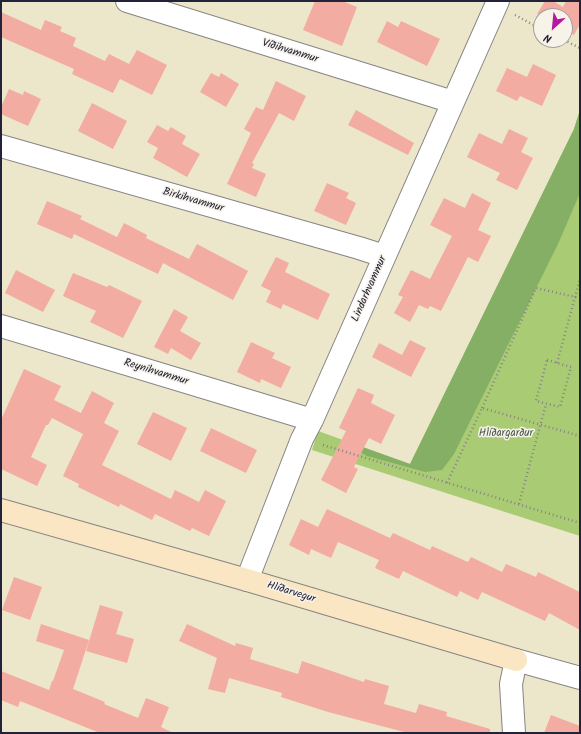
<!DOCTYPE html>
<html>
<head>
<meta charset="utf-8">
<style>
	body { margin:0 }
	#map { position:relative; width:581px; height:734px; overflow:hidden; background:#ece6cb; font-family:Kalam,sans-serif }
	canvas { display:block }
	.frame { position:absolute; inset:0; border:2px solid #22223b; pointer-events:none }
	.north { position:absolute; left:533px; top:8px; width:40px; height:40px; box-sizing:border-box; background:#f7f3e8; border:1px solid #a29fa3; border-radius:50%; rotate:207deg; font-size:11px; font-weight:700; line-height:16px; text-align:center; color:#22223b }
	.north::after { content:''; display:block; margin:auto; width:14px; height:18px; background:#b5179e; clip-path:polygon(50% 0,100% 100%,50% 72%,0 100%) }
</style>
</head>
<body>
<div id="map">
<canvas width="581" height="734"></canvas>
<div class="frame"></div>
<div class="north">N</div>
</div>
<script>
const ctx = document.querySelector('canvas').getContext('2d');
ctx.lineJoin = 'round';
function paint(path, color) {
  ctx.fillStyle = color;
  ctx.fill(path, 'evenodd');
}
function shape(rows) {
  const path = new Path2D();
  for (const r of rows) {
    path.moveTo(r[0], r[1]);
    for (let i = 2; i < r.length; i += 2) path.lineTo(r[i], r[i + 1]);
  }
  return path;
}
function strokePath(path, color, width, dash) {
  ctx.strokeStyle = color;
  ctx.lineWidth = width;
  ctx.lineCap = dash ? 'butt' : 'round';
  ctx.setLineDash(dash || []);
  ctx.stroke(path);
}
function write(font, color, halo, rows, align = 'center') {
  ctx.font = font + ' Kalam,sans-serif';
  ctx.lineWidth = 3;
  ctx.setLineDash([]);
  ctx.textBaseline = 'middle';
  ctx.strokeStyle = halo;
  ctx.fillStyle = color;
  for (const [text, x, y, turn = 0] of rows) {
    ctx.save();
    ctx.translate(x, y);
    ctx.rotate((+turn || 0) * Math.PI / 180);
    ctx.textAlign = isNaN(turn) ? turn : align;
    if (halo) ctx.strokeText(text, 0, 0);
    ctx.fillText(text, 0, 0);
    ctx.restore();
  }
}
const green = shape([
	[580,110,580,536,312,450,318,431,410,464,574,129]
]);
const forest = shape([
	[580,110,580,193,558,244,454,454,442,470,425,472,367,456,358,451,357,445,410,464,574,129]
]);
const building = shape([
	[315,1,342,1,357,7,342,46,303,30],
	[545,1,553,1,563,7,566,1,580,1,580,24,574,35,565,30,565,16,541,16,537,14],
	[1,12,41,30,45,20,62,27,60,31,76,38,73,46,105,61,109,54,129,64,137,50,167,65,152,95,120,79,113,93,72,74,74,69,1,37],
	[387,21,398,27,401,21,440,39,427,66,377,42],
	[533,64,556,75,542,106,520,96,517,101,496,91,507,68,527,77],
	[211,73,219,77,221,73,239,84,226,107,200,92],
	[276,81,306,96,294,121,279,113,252,163,254,164,252,168,266,174,256,197,227,184,251,133,244,129,256,107,263,110],
	[9,89,23,95,24,91,41,99,28,126,1,114,1,107],
	[92,103,127,121,113,149,78,131],
	[356,110,414,143,408,155,348,125],
	[157,125,168,131,171,127,186,136,182,144,200,154,187,177,153,158,158,148,147,142],
	[509,129,528,138,521,152,533,158,517,190,496,180,500,173,467,157,479,133,502,144],
	[327,183,349,193,346,198,356,203,346,225,314,211],
	[472,193,491,203,478,230,491,236,478,262,468,257,441,311,430,306,428,309,419,305,410,322,394,313,403,297,398,295,411,270,430,279,452,236,430,225,444,198,465,208],
	[47,201,82,216,80,219,117,237,124,223,147,235,146,238,189,259,197,244,248,271,233,300,163,263,158,274,74,234,72,239,37,224],
	[276,257,289,263,285,272,330,294,318,320,283,304,281,309,266,302,271,291,261,286],
	[16,270,55,290,43,312,5,293],
	[73,273,107,287,109,285,142,301,123,338,90,322,96,311,63,296],
	[174,309,188,317,180,331,201,343,191,360,171,348,168,354,154,347],
	[410,340,426,348,411,377,372,357,379,343,402,355],
	[251,342,275,353,272,358,291,367,281,388,261,379,260,383,237,372],
	[24,369,61,386,54,400,81,413,92,391,114,403,104,423,119,431,102,465,171,499,175,490,199,502,205,490,226,501,209,536,192,528,190,531,155,514,152,520,120,504,119,507,78,487,79,484,63,476,83,434,52,418,48,425,46,425,31,457,47,465,37,486,1,469,1,420],
	[358,388,374,395,371,403,395,415,381,444,369,438,354,467,358,469,346,493,321,480,346,431,339,428],
	[153,412,187,428,171,461,137,444],
	[211,428,257,450,246,473,200,451],
	[327,509,390,538,393,533,430,550,432,546,468,562,471,557,502,572,506,564,536,577,538,572,580,592,580,630,549,613,545,621,482,592,478,600,460,591,457,597,403,571,399,579,375,568,379,560,338,542,331,558,311,549,309,555,289,545,301,519,318,527],
	[14,577,42,587,30,620,2,610],
	[100,605,123,612,116,634,134,639,127,663,86,651],
	[41,624,89,640,73,689,105,702,104,704,138,718,146,698,169,707,161,727,173,733,100,733,20,701,18,707,1,700,1,671,49,690,52,681,53,681,64,650,36,641],
	[187,624,235,646,236,643,253,648,250,659,298,674,302,661,364,682,365,679,389,686,384,704,416,713,419,704,447,712,446,716,490,729,490,733,408,733,328,712,281,697,282,693,229,678,225,693,208,689,217,658,179,641],
	[551,715,580,726,580,733,544,733]
]);
const path = shape([
	[515,15,541,29],
	[564,40,580,48],
	[547,360,571,367,560,407,536,401,547,360],
	[557,363,580,279],
	[482,408,536,288,580,298],
	[323,445,580,523],
	[447,483,482,408,580,436],
	[519,504,546,404]
]);
const street = shape([
	[127,1,453,102],
	[1,146,359,248,384,256],
	[1,326,312,420],
	[247,580,302,439,312,420,498,1],
	[514,733,511,684,516,660,580,678]
]);
const secondary = shape([
	[1,510,247,580,516,660]
]);
const streetNames = [
	["Víðihvammur",290,52,17],
	["Birkihvammur",193,201,16],
	["Lindarhvammur",370,289,-66],
	["Reynihvammur",156,373,17],
	["Hlíðarvegur",291,593,17]
];
const parkNames = [
	["Hlíðargarður",506,434]
];
paint(green, '#a9cb74');
paint(forest, '#86af66');
paint(building, '#f2aca2');
strokePath(street, '#878483', 24);
strokePath(secondary, '#878483', 24);
strokePath(path, '#878483', 2.5, [1, 3]);
strokePath(street, '#fff', 22);
strokePath(secondary, '#fbe6c3', 22);
write('11px', '#22223b', '#f7f3e8', streetNames);
write('11px', '#4a554c', '#f7f3e8', parkNames);
</script>
</body>
</html>
